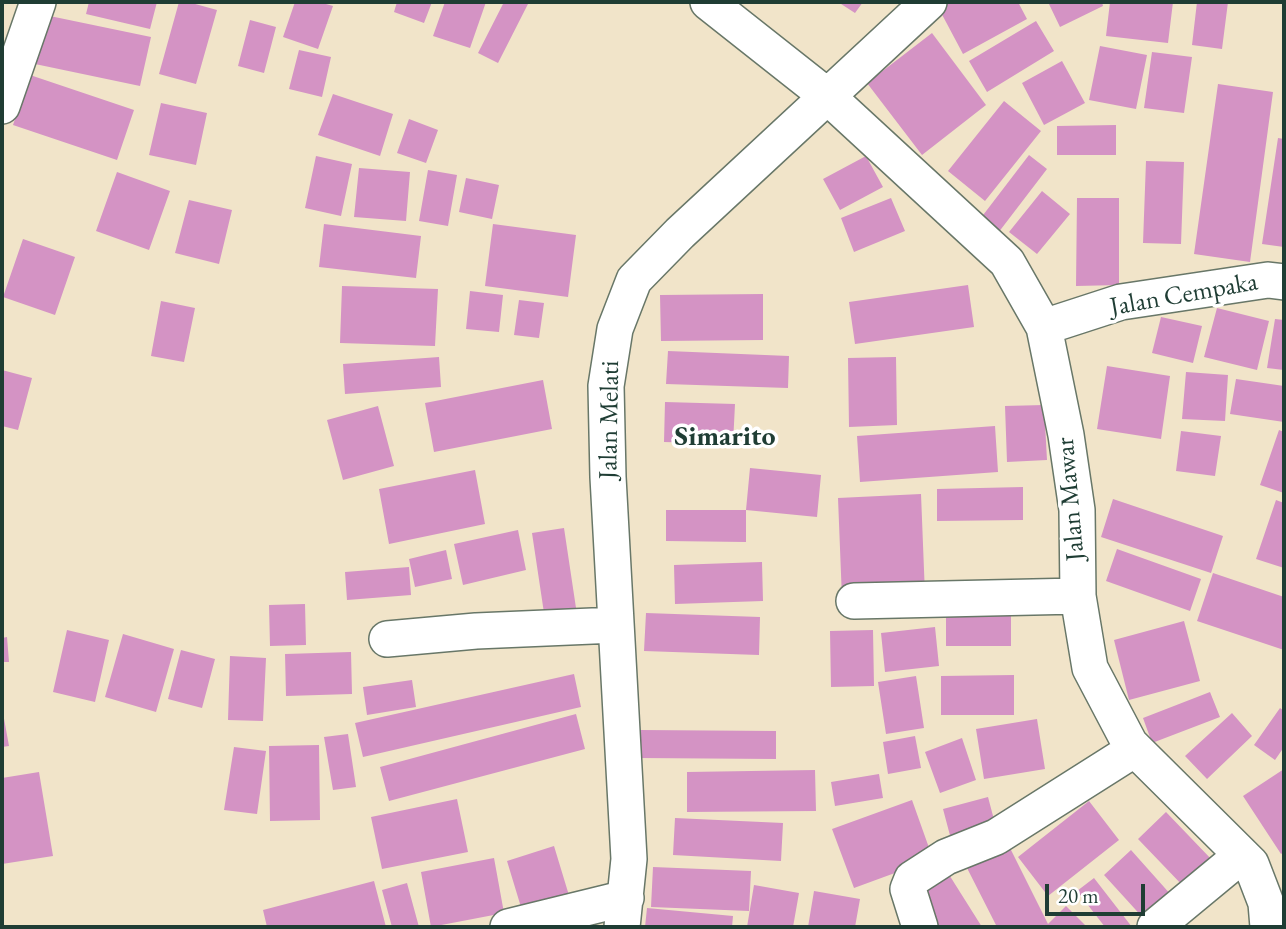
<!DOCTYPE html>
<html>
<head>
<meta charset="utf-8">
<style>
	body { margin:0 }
	#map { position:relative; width:1286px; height:929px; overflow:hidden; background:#f1e4c9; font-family:"EB Garamond",serif }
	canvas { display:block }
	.frame { position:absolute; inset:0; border:4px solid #1f3d34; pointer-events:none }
	.scale { position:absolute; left:1045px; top:884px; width:100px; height:32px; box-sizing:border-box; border:4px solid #1f3d34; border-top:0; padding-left:9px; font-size:21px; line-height:24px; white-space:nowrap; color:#1f3d34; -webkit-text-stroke:5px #fff; paint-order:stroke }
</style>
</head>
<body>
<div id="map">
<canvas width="1286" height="929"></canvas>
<div class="frame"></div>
<div class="scale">20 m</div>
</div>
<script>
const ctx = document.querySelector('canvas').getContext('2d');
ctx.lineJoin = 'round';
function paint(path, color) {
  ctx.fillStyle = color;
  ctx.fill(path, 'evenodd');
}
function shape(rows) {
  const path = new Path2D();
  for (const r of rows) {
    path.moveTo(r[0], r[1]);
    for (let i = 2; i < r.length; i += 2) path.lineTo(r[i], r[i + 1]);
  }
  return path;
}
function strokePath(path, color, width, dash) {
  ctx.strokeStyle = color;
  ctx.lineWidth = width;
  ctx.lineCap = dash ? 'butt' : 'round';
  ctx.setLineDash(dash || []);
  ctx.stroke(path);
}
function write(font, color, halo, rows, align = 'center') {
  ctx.font = font + ' "EB Garamond",serif';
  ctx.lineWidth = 7;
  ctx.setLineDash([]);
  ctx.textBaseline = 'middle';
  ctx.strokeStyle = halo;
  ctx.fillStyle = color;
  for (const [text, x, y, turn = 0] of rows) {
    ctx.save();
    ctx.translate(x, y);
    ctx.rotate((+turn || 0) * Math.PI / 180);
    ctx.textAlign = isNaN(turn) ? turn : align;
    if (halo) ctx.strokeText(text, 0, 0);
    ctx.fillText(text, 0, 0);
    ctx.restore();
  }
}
const building = shape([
	[89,2,157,2,150,29,86,14],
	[179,2,188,2,217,10,196,84,159,74],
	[295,2,319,2,333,6,318,49,283,37],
	[397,2,432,2,424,23,394,12],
	[445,2,486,2,470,48,433,36],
	[504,2,529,2,498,63,478,53],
	[838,2,863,2,855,13],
	[947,2,1018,2,1027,19,963,54,938,7],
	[1048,2,1102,2,1103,6,1060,27],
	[1110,2,1173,2,1168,43,1106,36],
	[1197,2,1228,2,1222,49,1192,45],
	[45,15,151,37,140,86,35,64],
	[250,20,276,27,264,73,238,66],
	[1036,21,1054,51,987,92,969,61],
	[932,33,986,105,922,155,867,83],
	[1100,46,1147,55,1136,109,1089,100],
	[299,50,331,57,322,97,289,89],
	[1152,52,1192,57,1184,113,1144,108],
	[1062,61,1085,103,1044,125,1022,83],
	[30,75,134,110,117,160,13,125],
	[1218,84,1273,92,1250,262,1194,254],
	[333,94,393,114,380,156,318,135],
	[1004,101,1041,131,985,201,948,171],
	[161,103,207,113,196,165,149,155],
	[409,119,438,130,426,163,397,153],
	[1116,125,1116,155,1057,155,1057,126],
	[1278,138,1284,139,1284,247,1262,244],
	[1029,155,1047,169,995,237,977,223],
	[316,156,352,164,341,216,305,208],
	[866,156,883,187,840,210,823,179],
	[1146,161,1184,162,1181,244,1143,243],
	[359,168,410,172,406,221,354,217],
	[428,170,457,175,448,226,419,221],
	[117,172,170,191,149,250,96,231],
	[466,178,499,185,492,219,459,212],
	[1042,191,1070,214,1037,254,1009,232],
	[891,198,905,231,854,252,841,218],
	[1077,198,1119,198,1119,285,1076,286],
	[189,200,232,210,219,264,175,253],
	[324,224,421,236,416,278,319,267],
	[493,224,576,235,568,297,485,286],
	[23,239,75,257,55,315,3,297],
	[968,285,974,327,855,344,849,302],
	[342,286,438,289,435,346,340,343],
	[470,291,503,295,499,332,466,329],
	[763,294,763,340,661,341,660,295],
	[519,300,544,303,539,338,514,335],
	[161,301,195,308,184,362,151,356],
	[1217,308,1269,321,1257,370,1204,357],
	[1161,317,1202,326,1193,363,1152,353],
	[1275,319,1284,320,1284,370,1267,368],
	[668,351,789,356,788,388,666,384],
	[439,357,441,387,345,394,343,364],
	[896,357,897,425,849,427,848,358],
	[1107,366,1170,376,1161,439,1097,429],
	[2,370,32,378,18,430,2,426],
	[1186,372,1228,375,1225,421,1182,419],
	[1236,379,1284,386,1284,422,1230,414],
	[543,380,552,429,434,452,425,403],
	[665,402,735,404,733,444,664,442],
	[1044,405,1047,460,1007,462,1005,406],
	[378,406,394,466,343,480,327,420],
	[995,426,998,472,860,482,857,436],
	[1279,430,1284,432,1284,493,1260,485],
	[1181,431,1221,436,1215,476,1176,471],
	[750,468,821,475,817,517,746,510,746,542,666,541,666,510,746,510],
	[475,470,485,524,389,544,379,489],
	[1023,487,1023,520,937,521,937,489],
	[921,494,925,595,842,599,838,498],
	[1113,499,1223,536,1211,573,1101,537],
	[1276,500,1284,503,1284,568,1256,559],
	[564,528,576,608,544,613,532,533],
	[518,530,526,570,463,585,454,544],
	[1117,549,1201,579,1190,611,1106,581],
	[446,550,452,579,415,587,409,559],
	[762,562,763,601,675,604,674,565],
	[409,567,411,595,347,600,345,572],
	[1213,573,1284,597,1284,650,1197,621],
	[946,601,1011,601,1011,646,946,646],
	[305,604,306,645,270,646,269,605],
	[646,613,760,617,759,655,644,651],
	[1184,621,1200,681,1129,700,1114,640],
	[935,627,939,666,885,672,881,633],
	[67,630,109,640,95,702,53,692],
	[873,630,874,686,831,687,830,631],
	[123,634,174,649,156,712,105,697],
	[7,637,9,662,2,662,2,638],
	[181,650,215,659,202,708,168,699],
	[351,652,352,694,286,696,285,654],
	[230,656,266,658,263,721,228,720],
	[574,674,581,707,363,757,355,723],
	[1014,675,1014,715,941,715,941,676],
	[916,676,924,728,886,734,878,682],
	[412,680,416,707,367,715,363,687],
	[1210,692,1220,717,1152,743,1143,718],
	[1280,708,1284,711,1284,747,1275,760,1254,745],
	[2,713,3,713,9,746,2,747],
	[1232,713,1252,736,1207,779,1185,756],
	[576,714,585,749,389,801,380,767],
	[1037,719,1045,769,984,779,976,729],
	[640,730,776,731,776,759,639,758],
	[348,734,356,787,333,790,324,737],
	[915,736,921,768,888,774,883,742],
	[962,738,976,780,940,793,925,752],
	[319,745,320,820,270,821,269,746],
	[234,747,266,751,257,814,224,810],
	[1284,769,1284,852,1281,854,1243,796],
	[815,770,816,811,687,812,687,772],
	[39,772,53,856,2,864,2,778],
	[879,774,883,798,835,806,831,782],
	[988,797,997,831,952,843,943,809],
	[457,799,468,852,382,869,371,817],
	[912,800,933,859,854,888,832,829],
	[1089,801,1119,840,1048,896,1018,857],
	[1166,812,1213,861,1185,888,1138,839],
	[675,818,783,823,781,861,673,855],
	[554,846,571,902,524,917,507,861],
	[1009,846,1048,924,1066,906,1087,927,997,927,967,868],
	[1131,850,1172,896,1145,920,1104,875],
	[494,858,504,913,431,927,421,872],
	[653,867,751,871,749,911,651,907],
	[948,873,982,927,933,927,913,895],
	[1094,878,1132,927,1105,927,1077,891],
	[374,881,386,927,267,927,263,910],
	[407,883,419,927,392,927,382,890],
	[754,885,799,893,793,927,747,927],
	[814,891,860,899,855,927,808,927],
	[647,908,733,916,732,927,645,927]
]);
const minor = shape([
	[708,2,827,96,1007,262,1044,327,1066,435,1077,510,1078,596,1090,668,1130,744,1251,864,1266,903,1268,927],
	[2,106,38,2],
	[1044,327,1121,302,1268,280,1284,282],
	[854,601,1078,596],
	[387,639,476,631,616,625],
	[508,927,626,898],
	[622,927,629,859,608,477,606,386,615,329,634,280,680,233,929,2],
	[920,927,908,889,912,879,946,857,996,837,1135,749],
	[1155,927,1242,855]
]);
const streetNames = [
	["Jalan Cempaka",1184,295,-10],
	["Jalan Melati",610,420,-89],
	["Jalan Mawar",1071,499,-95]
];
const neighbourhoodNames = [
	["Simarito",725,437]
];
paint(building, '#d493c4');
strokePath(minor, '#687768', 38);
strokePath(minor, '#fff', 35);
write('26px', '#1f3d34', '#fff', streetNames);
write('bold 28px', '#1f3d34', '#fff', neighbourhoodNames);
</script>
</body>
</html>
